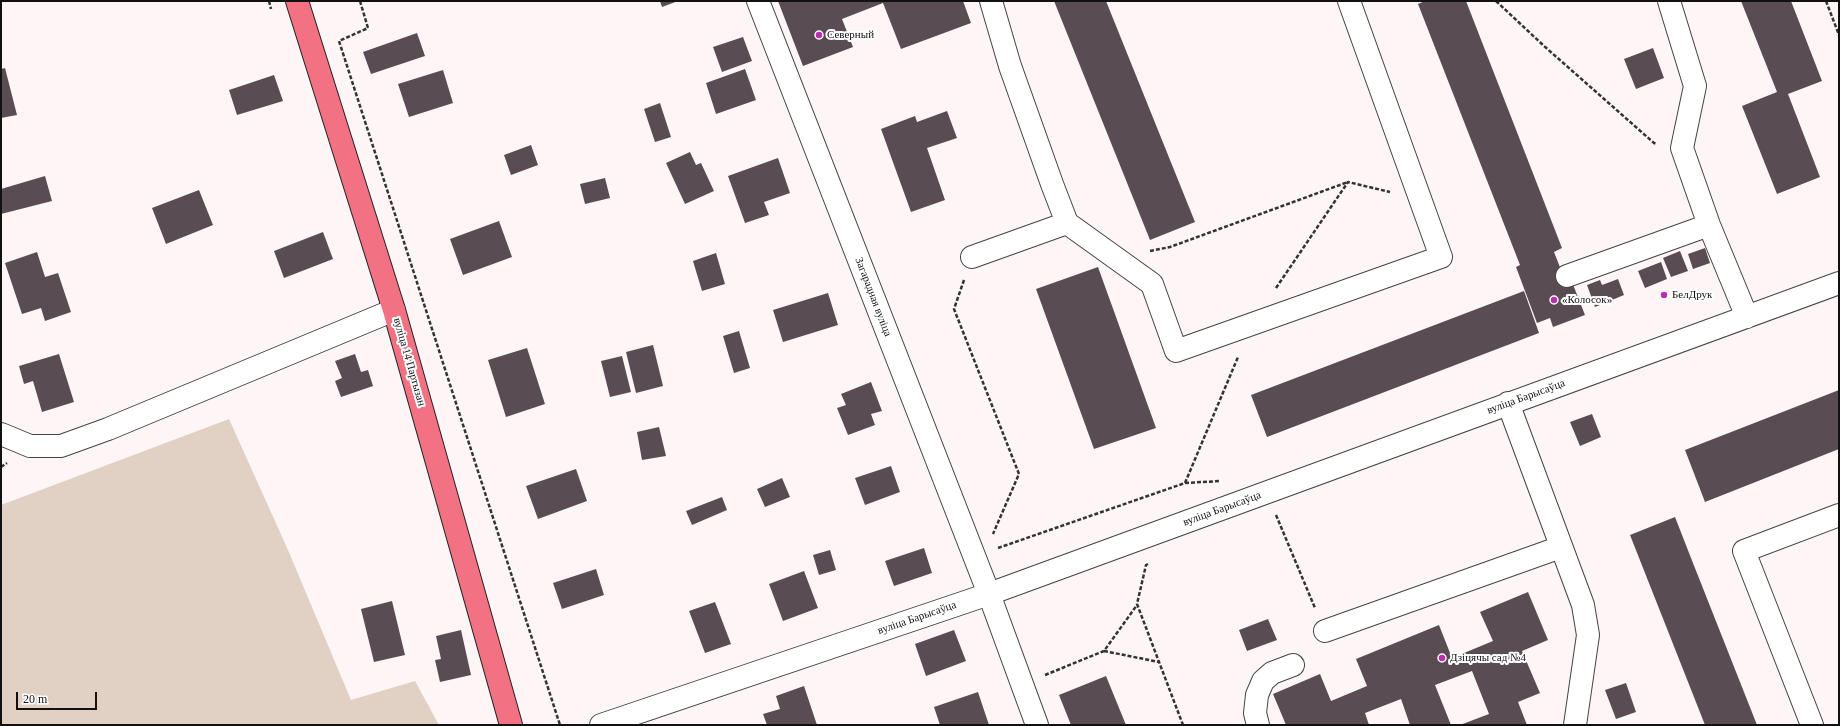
<!DOCTYPE html>
<html>
<head>
<meta charset="utf-8">
<style>
	body { margin:0 }
	#map { position:relative; width:1840px; height:726px; overflow:hidden; background:#fef5f6; font-family:Georgia,serif }
	canvas { display:block }
	.frame { position:absolute; inset:0; border:2px solid #111; pointer-events:none }
	.scale { position:absolute; left:16px; top:692px; width:81px; height:18px; box-sizing:border-box; border:2px solid #111; border-top:0; padding-left:5px; font-size:12px; line-height:14px; white-space:nowrap; color:#111; -webkit-text-stroke:3px #fff; paint-order:stroke }
</style>
</head>
<body>
<div id="map">
<canvas width="1840" height="726"></canvas>
<div class="frame"></div>
<div class="scale">20 m</div>
</div>
<script>
const ctx = document.querySelector('canvas').getContext('2d');
ctx.lineJoin = 'round';
function paint(path, color) {
  ctx.fillStyle = color;
  ctx.fill(path, 'evenodd');
}
function shape(rows) {
  const path = new Path2D();
  for (const r of rows) {
    path.moveTo(r[0], r[1]);
    for (let i = 2; i < r.length; i += 2) path.lineTo(r[i], r[i + 1]);
  }
  return path;
}
function strokePath(path, color, width, dash) {
  ctx.strokeStyle = color;
  ctx.lineWidth = width;
  ctx.lineCap = dash ? 'butt' : 'round';
  ctx.setLineDash(dash || []);
  ctx.stroke(path);
}
function write(font, color, halo, rows, align = 'center') {
  ctx.font = font + ' Georgia,serif';
  ctx.lineWidth = 4;
  ctx.setLineDash([]);
  ctx.textBaseline = 'middle';
  ctx.strokeStyle = halo;
  ctx.fillStyle = color;
  for (const [text, x, y, turn = 0] of rows) {
    ctx.save();
    ctx.translate(x, y);
    ctx.rotate((+turn || 0) * Math.PI / 180);
    ctx.textAlign = isNaN(turn) ? turn : align;
    if (halo) ctx.strokeText(text, 0, 0);
    ctx.fillText(text, 0, 0);
    ctx.restore();
  }
}
const cemetery = shape([
	[229,419,288,550,351,700,415,681,439,725,1,725,1,505]
]);
const building = shape([
	[660,1,678,1,662,7],
	[778,1,963,1,971,23,901,49,883,3,842,19,853,47,803,66],
	[1054,1,1106,1,1195,222,1150,240],
	[1425,1,1466,1,1562,248,1554,252,1567,285,1572,282,1585,315,1553,327,1550,318,1537,323,1516,267,1520,265,1418,4],
	[1741,1,1791,1,1822,81,1788,94,1820,177,1777,194,1742,106,1777,92],
	[417,33,425,56,371,74,363,52],
	[743,37,752,61,722,72,713,47],
	[1653,48,1664,78,1636,89,1624,59],
	[5,68,17,115,1,118,1,69],
	[745,69,756,100,716,114,706,83],
	[443,70,453,103,409,117,398,84],
	[274,75,283,101,237,115,229,90],
	[660,103,671,137,655,142,644,109],
	[947,111,957,138,927,148,945,200,911,212,881,129,915,116,917,122],
	[531,145,538,165,511,175,504,155],
	[690,152,696,165,701,163,714,191,685,204,666,163],
	[778,158,790,193,764,202,769,215,745,223,728,176],
	[45,176,52,201,1,214,1,189],
	[605,178,610,198,585,204,580,184],
	[199,190,213,225,166,244,152,208],
	[499,221,512,257,463,275,450,239],
	[323,232,333,259,284,278,274,251],
	[1705,248,1710,263,1693,269,1688,254],
	[1680,251,1688,271,1671,277,1663,258],
	[37,252,45,277,58,273,71,312,45,321,41,308,22,314,5,263],
	[716,253,725,284,702,291,693,261],
	[1661,262,1667,279,1645,288,1638,271],
	[1098,267,1156,428,1094,449,1036,289],
	[1618,279,1624,295,1595,307,1587,285,1600,280,1602,285],
	[1524,291,1539,333,1267,437,1251,395],
	[828,293,838,325,783,342,773,310],
	[739,331,750,368,734,373,723,336],
	[653,345,663,386,636,393,626,352],
	[527,348,545,404,506,417,488,360],
	[59,354,74,402,42,412,33,381,24,384,19,366],
	[355,354,361,372,368,370,373,386,341,397,335,381,342,378,335,361],
	[622,356,631,392,610,397,601,361],
	[871,382,882,411,871,414,875,425,848,435,837,408,846,405,841,394],
	[1839,390,1839,449,1705,502,1685,450],
	[1592,414,1601,437,1580,446,1570,422],
	[659,427,666,456,642,460,637,432],
	[891,466,900,492,865,505,855,478],
	[576,469,587,501,538,519,526,486],
	[782,478,790,497,765,507,757,489],
	[722,497,727,510,692,525,686,511],
	[1675,517,1691,558,1757,725,1705,725,1630,535],
	[924,548,932,573,894,586,885,561],
	[830,550,836,570,819,575,813,555],
	[596,569,604,595,562,609,553,583],
	[804,571,818,608,783,621,769,584],
	[1528,592,1548,640,1522,651,1540,693,1518,702,1527,725,1460,725,1489,714,1472,671,1435,685,1451,725,1410,725,1401,699,1365,713,1369,725,1286,725,1273,694,1320,674,1331,701,1367,686,1356,659,1439,625,1452,658,1493,641,1480,612],
	[392,601,405,655,374,662,361,609],
	[715,602,731,644,705,653,689,611],
	[1268,619,1277,640,1247,651,1239,630],
	[461,630,471,675,440,682,435,660,441,659,436,636],
	[954,630,966,661,926,676,915,644],
	[1106,676,1126,725,1071,725,1059,695],
	[1626,683,1636,712,1616,719,1605,690],
	[804,686,817,725,767,725,763,714,780,709,776,696],
	[978,692,989,725,940,725,934,707]
]);
const path = shape([
	[269,1,271,9],
	[360,1,368,28,339,41,560,725],
	[1496,1,1544,46,1654,143,1657,144],
	[1826,1,1839,35],
	[1150,251,1170,247,1348,182],
	[964,280,954,309,1019,474,993,534],
	[1276,288,1348,182,1390,192],
	[1,467,7,463],
	[1185,483,1220,481],
	[1276,515,1315,608],
	[998,548,1185,483,1238,357],
	[1148,564,1146,565,1137,604,1183,725],
	[1104,651,1159,662],
	[1045,675,1104,651,1137,605]
]);
const minor = shape([
	[758,1,989,594,1037,725],
	[991,1,1010,66,1052,184,1067,223],
	[1669,1,1695,86,1682,148,1709,225,1747,317],
	[972,257,1067,223,1152,284,1176,351,1441,257,1349,1],
	[1567,276,1709,225],
	[1508,403,1583,605,1588,635,1575,725],
	[1,434,30,446,61,446,108,429,394,310],
	[1325,631,1561,547],
	[601,725,989,594,1839,283],
	[1258,725,1255,713,1257,695,1263,681,1272,673,1293,665],
	[1812,725,1744,551,1839,515]
]);
const major = shape([
	[297,1,394,310,511,725]
]);
const markers = [
	[819,35,4,"#bb2eb4"],
	[1664,295,4,"#bb2eb4"],
	[1554,300,4,"#bb2eb4"],
	[1442,658,4,"#bb2eb4"]
];
const poiNames = [
	["Северный",827,35],
	["БелДрук",1672,295],
	["«Колосок»",1562,300],
	["Дзіцячы сад №4",1450,658]
];
const streetNames = [
	["Загарадная вуліца",873,297,69],
	["вуліца 14 Партызан",409,362,74],
	["вуліца Барысаўца",1526,397,-20],
	["вуліца Барысаўца",1222,509,-20],
	["вуліца Барысаўца",917,618,-19]
];
paint(cemetery, '#e1d1c5');
paint(building, '#594d53');
strokePath(minor, '#444', 24);
strokePath(major, '#222', 24);
strokePath(path, '#333', 2.5, [4, 2]);
strokePath(minor, '#fff', 22);
strokePath(major, '#f27284', 22);
for (const [x, y, r, color] of markers) {
  const dot = new Path2D();
  dot.arc(x, y, r, 0, 2 * Math.PI);
  ctx.fillStyle = color;
  ctx.fill(dot);
  strokePath(dot, '#fff', 1.5);
}
write('11px', '#111', '#fff', poiNames, 'left');
write('11px', '#111', '#fff', streetNames);
</script>
</body>
</html>
